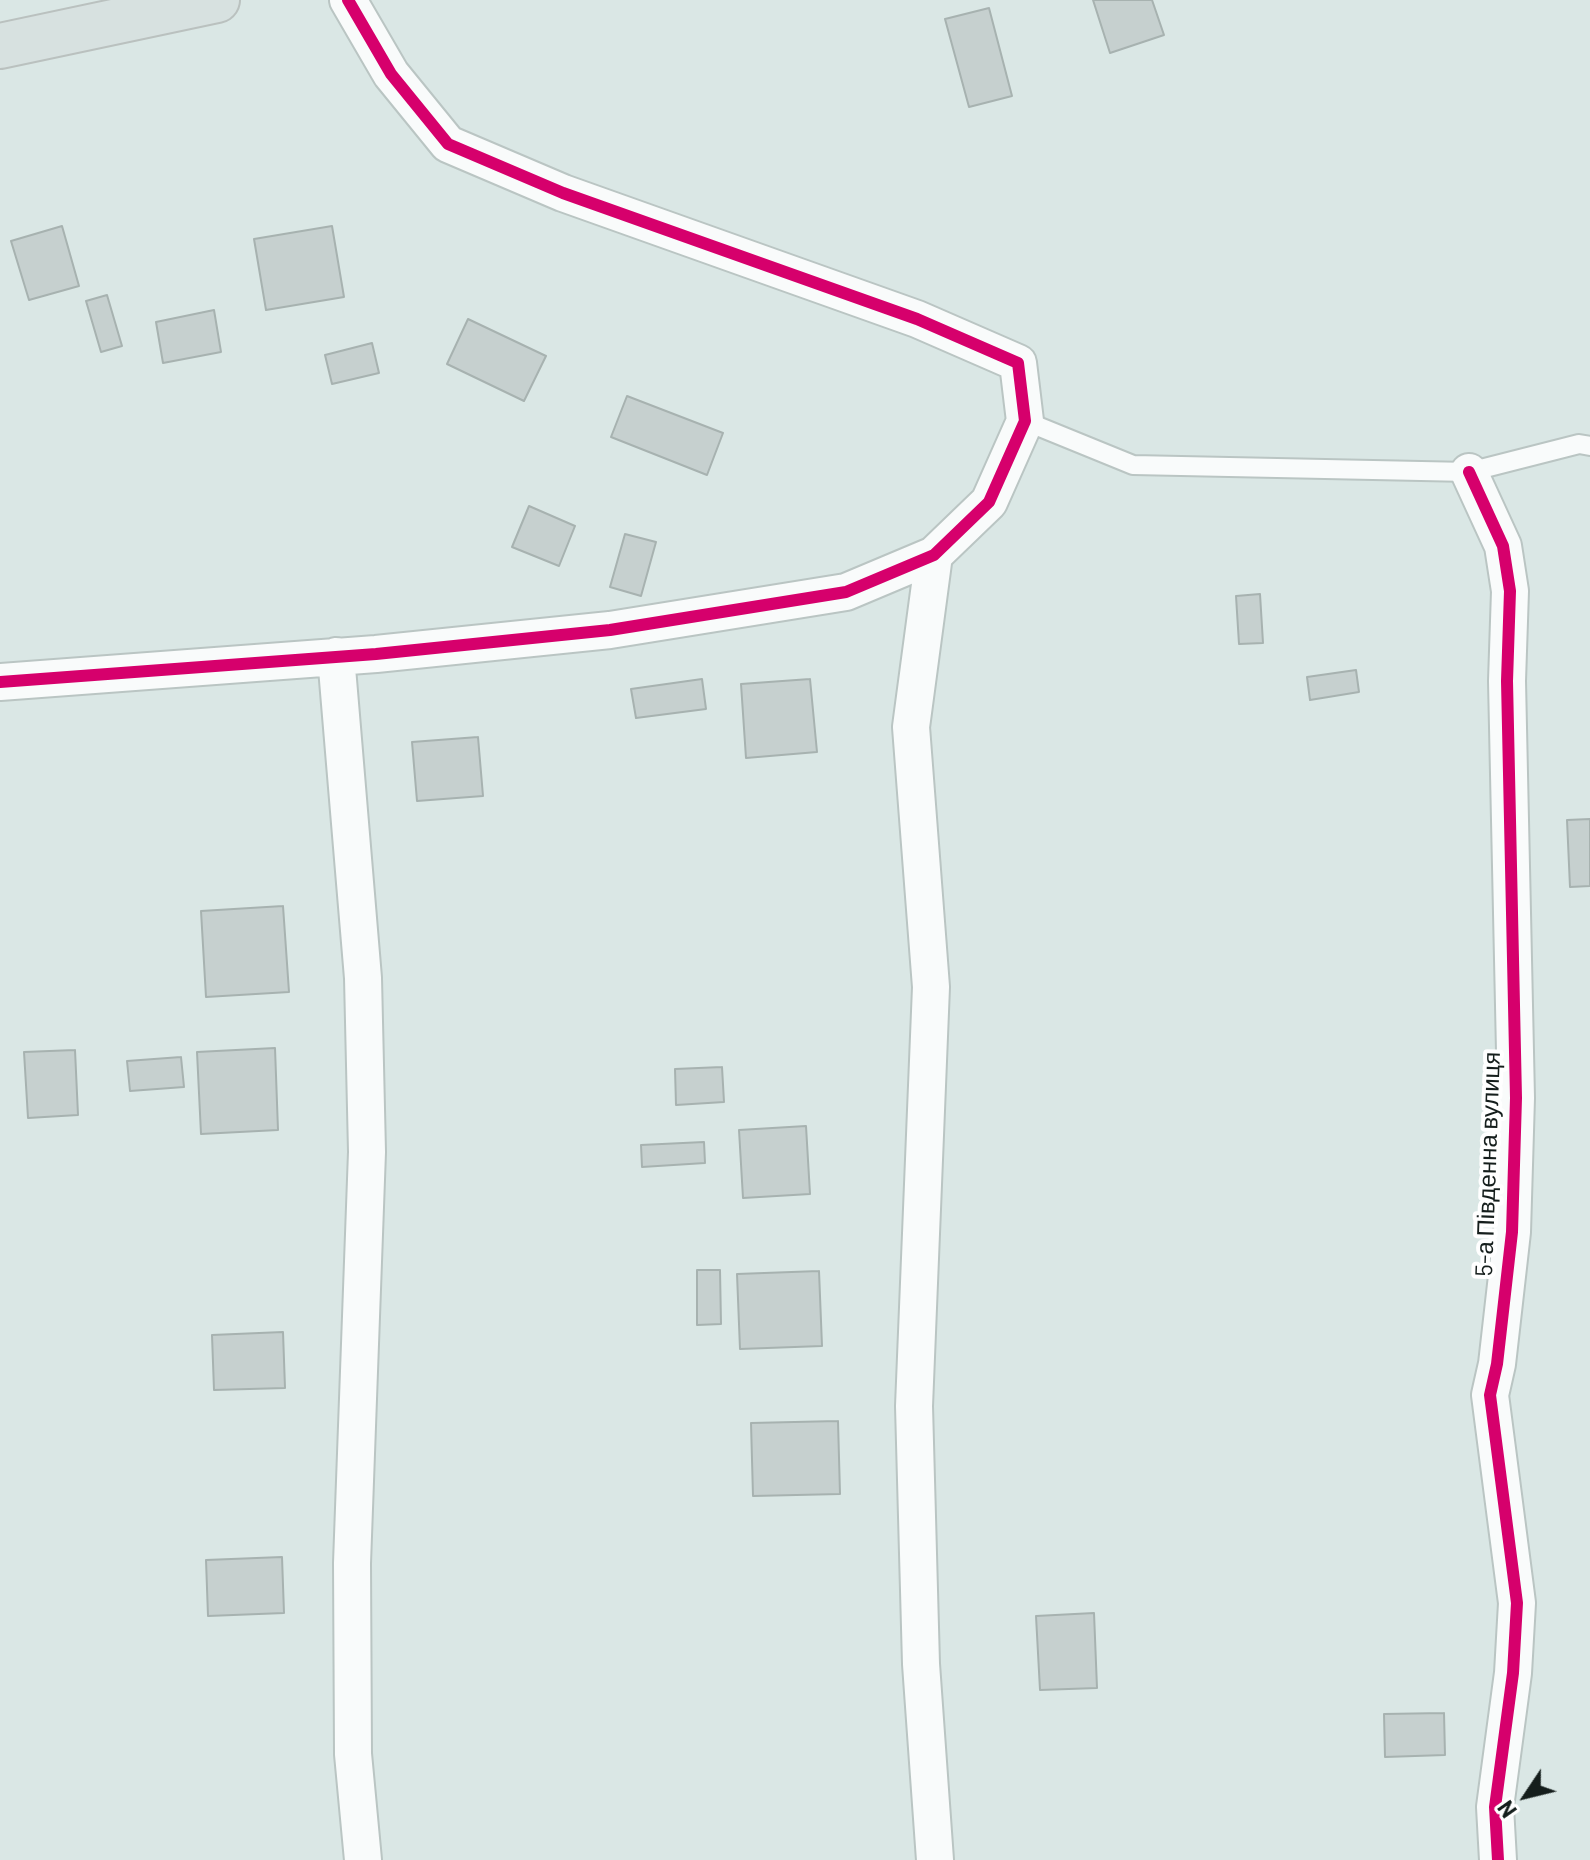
<!DOCTYPE html>
<html>
<head>
<meta charset="utf-8">
<style>
	body { margin:0 }
	#map { position:relative; width:1590px; height:1860px; overflow:hidden; background:#dae7e5; font-family:Barlow,sans-serif }
	canvas { display:block }
	.north { position:absolute; left:1486px; top:1756px; width:80px; height:80px; -webkit-text-stroke:6px #fff; paint-order:stroke; rotate:235deg; font-size:22px; font-weight:700; line-height:32px; text-align:center; color:#151e1c }
	.north::after { content:''; display:block; margin:auto; width:28px; height:36px; background:#151e1c; clip-path:polygon(50% 0,100% 100%,50% 72%,0 100%) }
</style>
</head>
<body>
<div id="map">
<canvas width="1590" height="1860"></canvas>
<div class="north">N</div>
</div>
<script>
const ctx = document.querySelector('canvas').getContext('2d');
ctx.lineJoin = 'round';
function paint(path, color) {
  ctx.fillStyle = color;
  ctx.fill(path, 'evenodd');
}
function shape(rows) {
  const path = new Path2D();
  for (const r of rows) {
    path.moveTo(r[0], r[1]);
    for (let i = 2; i < r.length; i += 2) path.lineTo(r[i], r[i + 1]);
  }
  return path;
}
function strokePath(path, color, width, dash) {
  ctx.strokeStyle = color;
  ctx.lineWidth = width;
  ctx.lineCap = dash ? 'butt' : 'round';
  ctx.setLineDash(dash || []);
  ctx.stroke(path);
}
function write(font, color, halo, rows, align = 'center') {
  ctx.font = font + ' Barlow,sans-serif';
  ctx.lineWidth = 8;
  ctx.setLineDash([]);
  ctx.textBaseline = 'middle';
  ctx.strokeStyle = halo;
  ctx.fillStyle = color;
  for (const [text, x, y, turn = 0] of rows) {
    ctx.save();
    ctx.translate(x, y);
    ctx.rotate((+turn || 0) * Math.PI / 180);
    ctx.textAlign = isNaN(turn) ? turn : align;
    if (halo) ctx.strokeText(text, 0, 0);
    ctx.fillText(text, 0, 0);
    ctx.restore();
  }
}
const building = shape([
	[1093,0,1152,0,1164,35,1110,53,1093,0],
	[989,8,1012,96,969,107,945,19,989,8],
	[62,226,79,286,29,300,11,241,62,226],
	[332,226,344,297,266,310,254,239,332,226],
	[107,295,122,346,101,352,86,301,107,295],
	[214,310,221,352,163,363,156,322,214,310],
	[468,319,546,356,524,401,447,364,468,319],
	[372,343,379,373,332,384,325,355,372,343],
	[627,396,723,433,707,475,611,437,627,396],
	[529,506,575,526,559,566,512,547,529,506],
	[625,534,656,542,641,596,610,587,625,534],
	[1260,594,1263,643,1239,644,1236,596,1260,594],
	[1356,670,1359,692,1310,700,1307,677,1356,670],
	[702,679,706,709,636,718,631,689,702,679],
	[810,679,817,752,746,758,741,684,810,679],
	[478,737,483,796,417,801,412,742,478,737],
	[1590,819,1590,886,1570,887,1567,820,1590,819],
	[283,906,289,992,206,997,201,911,283,906],
	[275,1048,278,1130,201,1134,197,1052,275,1048],
	[75,1050,78,1115,28,1118,24,1052,75,1050],
	[181,1057,184,1087,130,1091,127,1061,181,1057],
	[722,1067,724,1102,676,1105,675,1069,722,1067],
	[806,1126,810,1194,743,1198,739,1130,806,1126],
	[704,1142,705,1163,642,1167,641,1145,704,1142],
	[697,1270,720,1270,721,1324,697,1325,697,1270],
	[819,1271,822,1346,740,1349,737,1274,819,1271],
	[283,1332,285,1388,214,1390,212,1335,283,1332],
	[838,1421,840,1494,753,1496,751,1423,838,1421],
	[282,1557,284,1613,208,1616,206,1560,282,1557],
	[1094,1613,1097,1688,1040,1690,1036,1616,1094,1613],
	[1444,1713,1445,1755,1385,1757,1384,1714,1444,1713]
]);
const service = shape([
	[1025,421,1133,465,1469,472,1579,444,1590,446]
]);
const minor = shape([
	[1469,472,1503,546,1510,591,1507,681,1516,1098,1512,1232,1497,1364,1490,1395,1517,1603,1513,1673,1495,1807,1498,1860],
	[934,555,911,727,931,987,914,1406,921,1664,935,1860],
	[336,656,363,978,367,1152,352,1563,353,1754,363,1860],
	[0,682,376,654,610,630,846,592,934,555,989,502,1025,421,1018,363,917,319,563,193,448,144,391,74,348,0]
]);
const primary = shape([
	[0,46,217,0]
]);
const cycleway = shape([
	[1469,472,1503,546,1510,591,1507,681,1516,1098,1512,1232,1497,1364,1490,1395,1517,1603,1513,1673,1495,1807,1498,1860],
	[0,682,376,654,610,630,846,592,934,555,989,502,1025,421,1018,363,917,319,563,193,448,144,391,74,348,0]
]);
const streetNames = [
	["5-а Південна вулиця",1488,1164,-88]
];
paint(building, '#c6d0cf');
strokePath(building, '#a7b2b0', 2);
strokePath(service, '#bac5c3', 22);
strokePath(minor, '#bac5c3', 40);
strokePath(primary, '#bac1bf', 48);
strokePath(service, '#f9fbfb', 18);
strokePath(minor, '#f9fbfb', 36);
strokePath(primary, '#d7e1e0', 44);
strokePath(cycleway, '#d6006c', 12);
write('24px', '#151e1c', '#fff', streetNames);
</script>
</body>
</html>
